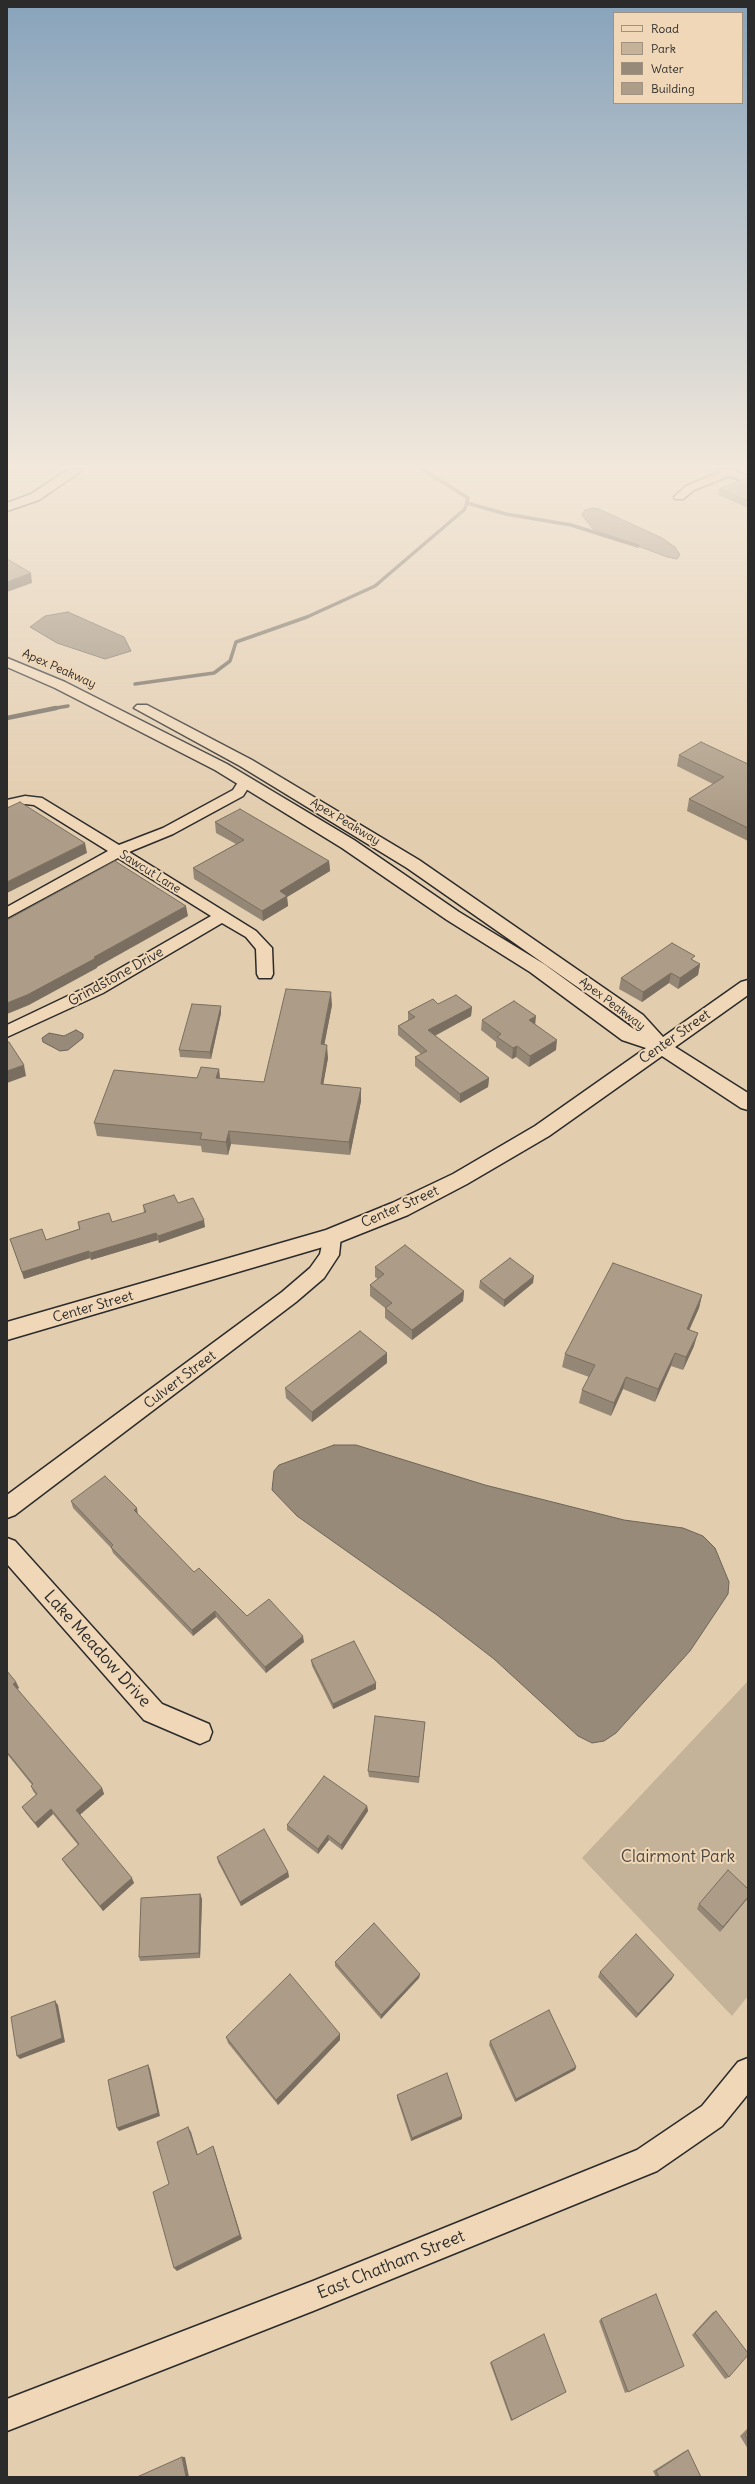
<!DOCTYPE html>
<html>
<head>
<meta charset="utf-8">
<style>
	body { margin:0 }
	#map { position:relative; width:755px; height:2484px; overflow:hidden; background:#e3cdaf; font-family:Delius,sans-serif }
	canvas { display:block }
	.frame { position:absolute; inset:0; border:8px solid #2b2b2b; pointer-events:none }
	.legend { position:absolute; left:613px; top:12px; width:130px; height:92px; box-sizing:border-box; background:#efd7b7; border:1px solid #a1927f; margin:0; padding:5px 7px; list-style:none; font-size:12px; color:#2b2b2b }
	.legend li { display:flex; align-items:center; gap:8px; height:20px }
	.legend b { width:20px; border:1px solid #a1927f }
</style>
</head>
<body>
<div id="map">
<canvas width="755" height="2484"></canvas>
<div class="frame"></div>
<ul class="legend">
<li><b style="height:5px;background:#efd7b7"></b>Road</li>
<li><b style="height:11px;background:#c4b299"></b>Park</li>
<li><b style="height:11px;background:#988a78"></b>Water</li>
<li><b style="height:11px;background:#ad9d88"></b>Building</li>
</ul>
</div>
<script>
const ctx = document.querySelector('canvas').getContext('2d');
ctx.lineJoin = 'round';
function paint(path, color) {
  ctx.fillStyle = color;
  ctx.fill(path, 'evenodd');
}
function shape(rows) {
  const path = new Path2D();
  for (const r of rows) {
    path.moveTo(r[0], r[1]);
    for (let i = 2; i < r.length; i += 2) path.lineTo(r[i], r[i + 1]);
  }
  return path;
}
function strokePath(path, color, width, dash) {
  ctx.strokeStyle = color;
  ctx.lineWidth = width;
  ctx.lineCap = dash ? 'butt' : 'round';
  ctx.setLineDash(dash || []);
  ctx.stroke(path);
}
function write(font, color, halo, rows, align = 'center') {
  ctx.font = font + ' Delius,sans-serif';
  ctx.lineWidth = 4;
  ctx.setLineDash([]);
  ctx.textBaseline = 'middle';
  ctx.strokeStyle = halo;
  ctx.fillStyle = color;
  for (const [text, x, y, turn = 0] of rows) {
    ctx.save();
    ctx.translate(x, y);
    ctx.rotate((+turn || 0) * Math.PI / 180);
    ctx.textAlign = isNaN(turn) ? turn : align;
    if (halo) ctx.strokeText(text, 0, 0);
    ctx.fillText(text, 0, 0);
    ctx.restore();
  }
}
const green = shape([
	[748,1681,748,1996,732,2016,582,1858]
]);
const water = shape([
	[592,508,599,509,662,538,675,547,680,555,677,559,667,557,593,529,582,515,585,510,592,508],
	[68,612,124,637,131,651,105,659,57,643,30,627,45,616,68,612],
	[76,1030,83,1034,83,1038,68,1050,60,1051,43,1042,42,1038,49,1033,64,1036,76,1030],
	[334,1445,356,1445,485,1485,624,1520,683,1528,703,1536,715,1548,729,1582,728,1594,690,1651,616,1733,604,1741,592,1743,578,1736,494,1659,437,1615,297,1516,272,1490,274,1471,279,1465,334,1445]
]);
const streamFar1 = shape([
	[467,503,506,514,571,525,638,546],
	[135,684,214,673,230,661,236,642,307,617,375,586,465,509,468,498,422,469],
	[50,709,68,706]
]);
const stream = shape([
	[7,718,56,708]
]);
const street = shape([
	[717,469,732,469,748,476,748,483,729,476,694,490,683,499,675,499,674,497,686,486,720,472,717,469],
	[245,778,252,782,243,796,173,834,129,852,256,931,272,948,273,974,271,978,259,978,257,974,256,949,246,937,222,923,103,993,7,1037,7,1025,91,985,211,916,118,858,7,918,7,907,108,851,34,805,25,804,7,808,7,800,25,796,42,798,119,845,163,828,233,790,240,779,245,778],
	[332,1229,339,1231,341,1236,339,1255,324,1278,296,1302,15,1515,7,1518,7,1495,282,1292,310,1268,320,1254,325,1231,332,1229],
	[7,1538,15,1541,162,1704,209,1724,212,1732,209,1740,200,1744,144,1720,7,1564,7,1538],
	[748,2058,748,2094,722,2126,657,2171,313,2311,7,2431,7,2399,313,2281,637,2150,702,2106,738,2062,748,2058]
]);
const secondary = shape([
	[69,469,84,469,39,500,7,511,7,503,31,494,69,469],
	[7,658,65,682,227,764,354,840,459,912,544,964,635,1030,629,1023,407,868,240,766,134,708,137,705,147,705,252,760,419,860,643,1015,663,1037,741,982,748,980,748,995,675,1047,748,1093,748,1110,741,1108,662,1056,549,1136,467,1184,408,1215,340,1242,7,1340,7,1322,326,1230,392,1203,453,1174,535,1126,646,1048,622,1040,530,972,447,920,342,848,215,770,55,688,7,667,7,658]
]);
const wall = shape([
	[748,477,748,508,718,495,719,489],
	[679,755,748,764,748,841,687,811,689,799,713,784,677,766],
	[215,822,329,861,330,871,287,897,288,906,263,921,194,879,193,868,236,844,216,833],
	[694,961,700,964,698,975,678,989,669,983,642,1002,619,989,621,978],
	[438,1004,472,1007,471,1016,435,1036,489,1078,488,1087,460,1103,415,1066,415,1057,421,1054,398,1035,398,1026,408,1020,408,1012],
	[332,1005,324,1045,328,1058,323,1084,361,1088,361,1101,350,1155,231,1144,228,1155,202,1152,201,1146,97,1136,94,1123,219,1069,220,1078,264,1082],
	[221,1006,221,1013,211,1059,180,1057,179,1050],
	[482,1020,535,1024,556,1050,529,1067,516,1057,512,1059,496,1047,496,1042,481,1030],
	[178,1203,205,1227,159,1243,158,1240,91,1260,90,1258,24,1279,10,1239,46,1240,79,1229,78,1222,112,1222,144,1213,143,1205],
	[375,1267,464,1291,463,1301,412,1340,385,1318,385,1308,370,1296,370,1285,378,1279,375,1277],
	[480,1281,533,1283,504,1307,479,1288],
	[702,1295,699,1308,689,1330,694,1346,683,1370,671,1366,655,1402,623,1389,611,1416,579,1403,582,1390,589,1377,562,1367,565,1354],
	[387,1353,387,1363,312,1422,286,1398,285,1388],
	[71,1501,138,1515,194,1572,247,1616,304,1642,266,1673,216,1617,193,1636,113,1553,111,1548,73,1508],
	[311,1660,376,1689,333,1709,312,1666],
	[7,1671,16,1682,19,1688,17,1689,102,1788,104,1794,80,1815,134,1883,103,1911,65,1864,62,1859,78,1845,53,1814,38,1828,25,1812,22,1807,36,1795,33,1791,31,1786,32,1785,7,1754],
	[425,1722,419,1783,369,1777,368,1771],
	[367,1806,368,1811,342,1850,329,1840,318,1854,287,1830,287,1825],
	[217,1857,288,1872,289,1877,241,1906,218,1862],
	[748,1889,720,1932,697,1909,699,1904],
	[200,1894,202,1899,200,1958,140,1961,139,1957],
	[335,1962,420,1974,419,1978,381,2019,335,1966],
	[600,1972,672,1979,636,2018,598,1977],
	[226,2037,340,2040,278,2105,228,2043],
	[490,2041,576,2067,575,2070,515,2102,489,2045],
	[397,2095,462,2116,462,2119,411,2141,397,2098],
	[716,2311,729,2377,725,2379,692,2335,713,2312],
	[601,2319,684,2366,625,2393,599,2321],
	[491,2362,566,2392,511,2421,490,2363],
	[748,2428,748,2449,740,2436],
	[688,2450,701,2477,656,2477,653,2471,685,2451]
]);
const shadedWall = shape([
	[31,573,32,583,7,592,7,582],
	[85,843,87,853,7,893,7,882],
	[329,861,330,871,287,897,288,906,263,921,262,911,280,891],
	[186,906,188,916,97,967,97,968,29,1005,7,1014,7,1003,94,957],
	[700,964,698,975,678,989,680,978],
	[671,973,669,983,642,1002,643,992],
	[331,992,332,1005,322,1057,321,1044],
	[221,1006,221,1013,211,1059,210,1052],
	[472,1007,471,1016,428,1039,428,1030],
	[536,1016,535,1027,529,1020],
	[557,1040,556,1050,529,1067,530,1056],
	[327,1045,328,1058,321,1097,321,1084],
	[517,1046,516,1057,512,1059,513,1048],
	[24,1065,26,1076,7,1083,7,1071],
	[219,1069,220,1082,216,1078],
	[489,1078,488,1087,460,1103,460,1094],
	[361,1088,361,1101,350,1155,349,1142],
	[229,1131,231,1144,228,1155,226,1142],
	[204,1220,205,1227,159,1243,158,1236],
	[156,1233,158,1240,91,1260,90,1253],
	[89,1251,90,1258,24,1279,22,1272],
	[534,1276,533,1283,504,1307,504,1300],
	[464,1291,463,1301,412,1340,412,1330],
	[702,1295,699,1308,684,1342,687,1329],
	[698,1333,694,1346,683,1370,686,1357],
	[387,1353,387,1363,312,1422,312,1412],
	[675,1353,671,1366,655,1402,658,1389],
	[626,1377,623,1389,611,1416,614,1403],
	[137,1508,138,1515,134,1510],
	[215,1611,216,1617,193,1636,192,1630],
	[303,1636,304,1642,266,1673,265,1667],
	[16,1682,19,1688,16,1690,13,1684],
	[376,1683,376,1689,333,1709,333,1704],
	[102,1788,104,1794,78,1816,76,1810],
	[367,1806,368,1811,342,1850,341,1845],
	[51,1809,53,1814,38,1828,35,1823],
	[328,1835,329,1840,318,1854,318,1849],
	[288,1872,289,1877,241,1906,240,1902],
	[132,1878,134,1883,103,1911,100,1906],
	[200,1894,202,1899,200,1958,199,1953],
	[748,1897,748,1898,720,1932,723,1927],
	[420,1974,419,1978,381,2019,381,2015],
	[674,1975,672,1979,636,2018,638,2014],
	[55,2001,58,2005,65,2042,20,2059,17,2056],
	[340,2034,340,2040,278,2105,276,2100],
	[148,2065,150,2069,160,2116,119,2131,117,2128],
	[576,2067,575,2070,515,2102,516,2099],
	[462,2116,462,2119,411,2141,412,2138],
	[188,2127,191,2132,199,2159,197,2155],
	[213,2146,215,2151,242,2239,177,2271,174,2268],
	[182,2457,185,2457,189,2477,186,2477]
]);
const building = shape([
	[748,477,748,501,719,489,748,477],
	[7,559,31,573,7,582,7,559],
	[701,742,748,764,748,828,689,799,724,777,679,755,701,742],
	[20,802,85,843,7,882,7,808,20,802],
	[240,809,329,861,280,891,287,896,262,911,193,868,244,840,215,822,240,809],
	[115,861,186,906,94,957,96,958,27,995,7,1003,7,920,115,861],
	[672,943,695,956,691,959,700,964,680,978,671,973,643,992,621,978,672,943],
	[286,989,331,992,321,1044,327,1045,321,1084,361,1088,349,1142,229,1131,226,1142,200,1139,202,1133,94,1123,114,1070,197,1078,201,1067,219,1069,216,1078,264,1082,286,989],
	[456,995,472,1007,428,1030,489,1078,460,1094,415,1057,427,1051,398,1026,415,1017,408,1012,433,999,438,1004,456,995],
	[514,1001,536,1016,529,1020,557,1040,530,1056,517,1046,513,1048,497,1037,501,1034,482,1020,514,1001],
	[192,1004,221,1006,210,1052,179,1050,192,1004],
	[7,1042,9,1042,24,1065,7,1071,7,1042],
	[174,1195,178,1203,193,1198,204,1220,158,1236,156,1233,90,1253,89,1251,22,1272,10,1239,42,1229,46,1240,80,1229,78,1222,109,1213,112,1222,146,1212,143,1205,174,1195],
	[405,1245,464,1291,412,1330,385,1308,392,1303,370,1285,384,1274,375,1267,405,1245],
	[510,1258,534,1276,504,1300,480,1281,510,1258],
	[613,1263,702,1295,687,1329,698,1333,686,1357,675,1353,658,1389,626,1377,614,1403,582,1390,595,1365,565,1354,613,1263],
	[360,1331,387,1353,312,1412,285,1388,360,1331],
	[105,1476,137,1508,134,1510,194,1572,199,1568,247,1616,269,1599,303,1636,265,1667,215,1611,192,1630,111,1547,113,1545,71,1501,105,1476],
	[354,1641,376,1683,333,1704,311,1660,354,1641],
	[7,1671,16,1682,13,1684,102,1788,76,1810,132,1878,100,1906,62,1859,79,1844,51,1809,35,1823,22,1807,37,1794,31,1786,33,1784,7,1752,7,1671],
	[375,1716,425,1722,419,1777,368,1771,375,1716],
	[324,1776,367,1806,341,1845,328,1835,318,1849,287,1825,324,1776],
	[264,1829,288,1872,240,1902,217,1857,264,1829],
	[728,1870,748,1889,748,1897,723,1927,699,1904,728,1870],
	[200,1894,199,1953,139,1957,141,1898,200,1894],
	[374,1923,420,1974,381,2015,335,1962,374,1923],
	[636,1934,674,1975,638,2014,600,1972,636,1934],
	[290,1974,340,2034,276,2100,226,2037,290,1974],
	[55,2001,62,2038,17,2056,11,2017,55,2001],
	[549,2010,576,2067,516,2099,490,2041,549,2010],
	[148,2065,158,2113,117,2128,108,2080,148,2065],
	[447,2073,462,2116,412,2138,397,2095,447,2073],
	[188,2127,197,2155,213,2146,240,2235,174,2268,153,2192,169,2184,157,2142,188,2127],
	[656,2294,684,2366,628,2392,601,2319,656,2294],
	[716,2311,748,2353,748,2355,729,2377,695,2333,716,2311],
	[544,2334,566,2392,512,2420,491,2362,544,2334],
	[748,2432,748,2440,745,2435,748,2432],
	[688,2450,701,2477,659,2477,656,2471,688,2450],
	[182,2457,186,2477,137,2477,182,2457]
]);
const farStreetnames = [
	["Apex Peakway",59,669,24],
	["Apex Peakway",345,822,31],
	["Sawcut Lane",150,872,32],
	["Apex Peakway",612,1004,37]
];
const streetNames = [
	["Grindstone Drive",116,977,-29],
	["Center Street",675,1037,-35],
	["Center Street",400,1207,-24],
	["Center Street",93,1307,-16],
	["Culvert Street",180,1380,-37]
];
const nearStreetnames = [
	["Lake Meadow Drive",97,1649,48],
	["East Chatham Street",391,2265,-22]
];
const nearParknames = [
	["Clairmont Park",678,1857]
];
paint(green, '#c4b299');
paint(water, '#988a78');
strokePath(water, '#6c6459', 1);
strokePath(streamFar1, '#6c6459', 3.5);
strokePath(stream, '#6c6459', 4.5);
strokePath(street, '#2b2b2b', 3);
strokePath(secondary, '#2b2b2b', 3);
paint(street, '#efd7b7');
paint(secondary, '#efd7b7');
paint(wall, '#958775');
paint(shadedWall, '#796e5f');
paint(building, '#ad9d88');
strokePath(building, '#796e5f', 1);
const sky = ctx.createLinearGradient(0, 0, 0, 817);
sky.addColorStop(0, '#88a3bb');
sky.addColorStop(0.57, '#f2e8db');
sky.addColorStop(1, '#f2e8db00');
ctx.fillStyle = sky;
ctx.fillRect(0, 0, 755, 817);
write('12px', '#2b2b2b', '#efd7b7', farStreetnames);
write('14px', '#2b2b2b', '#efd7b7', streetNames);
write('17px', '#2b2b2b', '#efd7b7', nearStreetnames);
write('17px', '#4a4641', '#efd7b7', nearParknames);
</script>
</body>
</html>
